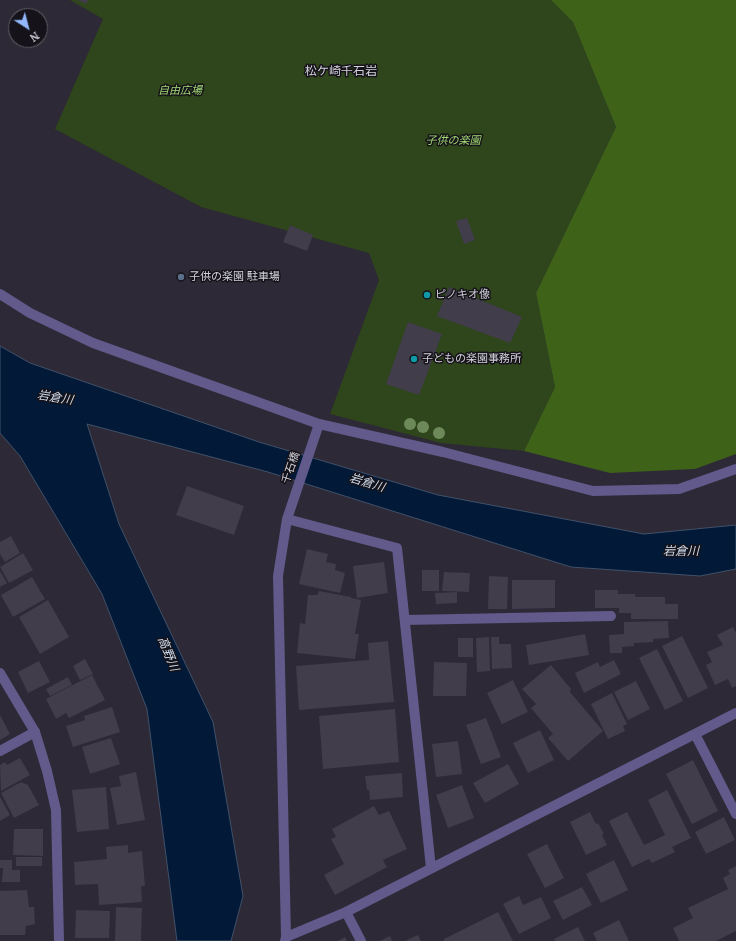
<!DOCTYPE html>
<html>
<head>
<meta charset="utf-8">
<style>
	body { margin:0 }
	#map { position:relative; width:736px; height:941px; overflow:hidden; background:#2d2936; font-family:"PT Serif",serif }
	canvas { display:block }
	.north { position:absolute; left:8px; top:8px; width:40px; height:40px; box-sizing:border-box; background:#151319; border:1px solid #615f66; border-radius:50%; rotate:144deg; font-size:11px; font-weight:700; line-height:16px; text-align:center; color:#d3d1da }
	.north::after { content:''; display:block; margin:auto; width:14px; height:18px; background:#92b7fd; clip-path:polygon(50% 0,100% 100%,50% 72%,0 100%) }
</style>
</head>
<body>
<div id="map">
<canvas width="736" height="941"></canvas>
<div class="north">N</div>
</div>
<script>
const ctx = document.querySelector('canvas').getContext('2d');
ctx.lineJoin = 'round';
function paint(path, color) {
  ctx.fillStyle = color;
  ctx.fill(path, 'evenodd');
}
function shape(rows) {
  const path = new Path2D();
  for (const r of rows) {
    path.moveTo(r[0], r[1]);
    for (let i = 2; i < r.length; i += 2) path.lineTo(r[i], r[i + 1]);
  }
  return path;
}
function strokePath(path, color, width, dash) {
  ctx.strokeStyle = color;
  ctx.lineWidth = width;
  ctx.lineCap = dash ? 'butt' : 'round';
  ctx.setLineDash(dash || []);
  ctx.stroke(path);
}
function write(font, color, halo, rows, align = 'center') {
  ctx.font = font + ' "PT Serif","Noto Sans JP",serif';
  ctx.lineWidth = 3;
  ctx.setLineDash([]);
  ctx.textBaseline = 'middle';
  ctx.strokeStyle = halo;
  ctx.fillStyle = color;
  for (const [text, x, y, turn = 0] of rows) {
    ctx.save();
    ctx.translate(x, y);
    ctx.rotate((+turn || 0) * Math.PI / 180);
    ctx.textAlign = isNaN(turn) ? turn : align;
    if (halo) ctx.strokeText(text, 0, 0);
    ctx.fillText(text, 0, 0);
    ctx.restore();
  }
}
const green = shape([
	[70,0,551,0,573,22,616,127,536,293,555,387,524,451,441,443,330,414,379,280,369,253,201,207,55,129,103,19]
]);
const forest = shape([
	[551,0,736,0,736,454,695,469,610,473,524,451,555,387,536,293,616,127,573,22]
]);
const water = shape([
	[0,346,30,363,259,442,438,495,644,534,736,525,736,569,700,576,571,567,268,472,87,424,119,524,213,722,243,896,231,941,177,941,147,709,102,594,20,456,0,433,0,346]
]);
const building = shape([
	[78,0,88,0,86,4],
	[467,218,475,240,464,244,456,221],
	[290,225,313,235,307,251,283,242],
	[449,287,522,317,510,343,437,316],
	[408,322,442,334,419,395,386,384],
	[187,486,244,506,234,535,176,515],
	[11,536,20,553,5,562,0,554,0,542],
	[307,549,328,554,326,562,336,564,335,570,345,573,340,593,299,584],
	[23,553,33,570,9,583,0,567],
	[384,562,388,593,357,598,353,566],
	[422,570,439,570,439,591,422,591],
	[0,571,7,583,0,587],
	[444,572,470,573,469,592,442,591],
	[489,576,508,577,507,609,488,609],
	[32,577,45,599,13,617,1,595],
	[512,580,555,580,555,608,512,609],
	[595,590,618,590,618,594,635,594,635,597,665,597,665,604,678,604,678,619,631,619,631,613,619,613,619,608,595,608],
	[319,591,351,597,351,598,361,600,355,634,359,634,355,659,297,653,300,623,305,624,308,595,317,595],
	[457,592,457,603,436,604,435,593],
	[48,600,69,637,40,654,19,617],
	[668,621,669,638,653,639,653,642,634,643,634,646,622,647,622,653,610,653,609,635,624,634,624,622],
	[733,627,736,633,736,686,732,688,728,679,715,685,706,665,712,662,707,652,723,645,717,635],
	[585,634,589,655,529,665,526,645],
	[682,636,708,688,688,698,662,646],
	[489,637,490,671,477,672,476,638],
	[491,637,499,637,499,644,511,644,512,668,492,669],
	[458,638,473,638,473,657,458,657],
	[388,641,394,702,299,710,296,666,369,660,368,643],
	[657,649,683,701,665,710,639,658],
	[85,659,93,674,80,680,73,666],
	[614,660,621,674,584,693,575,673,598,662,600,667],
	[39,661,50,682,28,693,18,672],
	[434,662,467,663,466,696,433,696],
	[551,665,571,689,570,692,603,731,568,761,548,738,553,734,531,708,536,704,522,689],
	[92,675,105,700,69,718,66,713,56,719,46,699],
	[68,677,72,685,50,696,46,689],
	[513,680,528,712,502,724,487,693],
	[636,681,650,709,628,720,614,692],
	[612,693,627,724,623,726,625,731,608,739,591,704],
	[112,707,120,732,73,747,66,726,85,720,84,716],
	[395,709,399,762,323,769,319,716],
	[0,715,10,734,0,740],
	[486,718,501,757,481,764,466,725],
	[540,730,554,760,528,773,513,743],
	[111,738,120,764,90,774,82,747],
	[458,741,462,774,436,777,432,744],
	[20,758,30,775,1,791,0,765,5,762,7,765],
	[693,760,718,811,692,824,666,774],
	[508,764,519,784,485,803,473,783],
	[136,772,145,820,117,825,110,788,121,786,119,776],
	[402,773,403,797,370,800,369,790,367,790,365,776],
	[21,782,28,785,39,805,14,818,1,793],
	[462,785,474,818,448,828,436,795],
	[106,787,109,829,77,832,72,790],
	[667,790,691,838,672,847,675,852,652,863,649,859,632,867,609,821,627,812,644,845,665,835,648,800],
	[0,797,10,815,0,821],
	[374,806,379,815,389,811,407,849,383,860,387,867,335,895,324,875,344,864,331,839,336,837,332,829],
	[590,812,596,824,598,823,604,834,602,835,607,845,586,855,570,822],
	[724,817,735,840,706,854,695,832],
	[14,829,43,829,43,856,13,855],
	[547,844,564,878,545,888,527,854],
	[128,845,128,853,142,851,145,886,141,886,142,902,99,905,98,884,75,885,74,862,107,859,106,847],
	[16,857,42,857,42,866,16,866],
	[0,860,12,860,12,870,20,870,20,882,2,882,3,868,0,868],
	[614,860,628,890,601,903,586,874],
	[736,866,736,931,716,941,679,941,673,928,693,918,688,908,728,889,723,878,730,874,728,870],
	[582,887,592,905,563,920,553,901],
	[27,890,29,907,34,907,35,924,26,926,25,935,0,935,0,891],
	[519,896,523,905,541,897,551,918,519,934,503,904],
	[116,907,142,908,141,941,115,941],
	[76,910,110,911,109,938,75,938],
	[498,912,513,941,444,941,444,939],
	[619,920,629,941,597,941,593,933],
	[578,927,585,941,555,941,554,939],
	[418,935,421,941,405,941],
	[390,936,392,941,380,941],
	[345,937,347,941,338,941]
]);
const service = shape([
	[319,424,443,452,593,491,679,489,736,469],
	[405,620,611,616],
	[0,751,35,732]
]);
const minor = shape([
	[0,294,30,313,93,343,319,424,287,519,278,576,286,937,285,941],
	[287,519,397,548,431,868],
	[0,673,35,732,47,771,56,810,59,941],
	[695,734,736,814],
	[346,912,361,941],
	[286,937,346,912,736,713]
]);
const trees = [
	[410,424],
	[423,427],
	[439,433]
];
const markers = [
	[181,277,4,"#5c6f8a"],
	[427,295,4,"#0f9aa8"],
	[414,359,4,"#0f9aa8"]
];
const parkNames = [
	["自由広場",180,91],
	["子供の楽園",453,141]
];
const poiNames = [
	["子供の楽園 駐車場",189,277],
	["ピノキオ像",435,295],
	["子どもの楽園事務所",422,359]
];
const streetNames = [
	["千石橋",291,468,-71]
];
const neighbourhoodNames = [
	["松ケ崎千石岩",341,72]
];
const waterNames = [
	["岩倉川",55,398,9],
	["岩倉川",367,483,17],
	["岩倉川",681,552],
	["高野川",168,654,68]
];
paint(green, '#2f451b');
paint(forest, '#3e6318');
paint(water, '#021a38');
strokePath(water, '#415169', 1);
paint(building, '#413d4b');
strokePath(service, '#615a8a', 10);
strokePath(minor, '#615a8a', 10);
ctx.fillStyle = '#6d8959';
for (const [x, y] of trees) {
  ctx.beginPath();
  ctx.arc(x, y, 6, 0, 2 * Math.PI);
  ctx.fill();
}
for (const [x, y, r, color] of markers) {
  const dot = new Path2D();
  dot.arc(x, y, r, 0, 2 * Math.PI);
  ctx.fillStyle = color;
  ctx.fill(dot);
  strokePath(dot, '#151319', 1.5);
}
write('italic 11px', '#a2d875', '#151319', parkNames);
write('11px', '#d3d1da', '#151319', poiNames, 'left');
write('11px', '#d3d1da', '#151319', streetNames);
write('12px', '#d3d1da', '#151319', neighbourhoodNames);
write('italic 12px', '#d0ddef', '#151319', waterNames);
</script>
</body>
</html>
